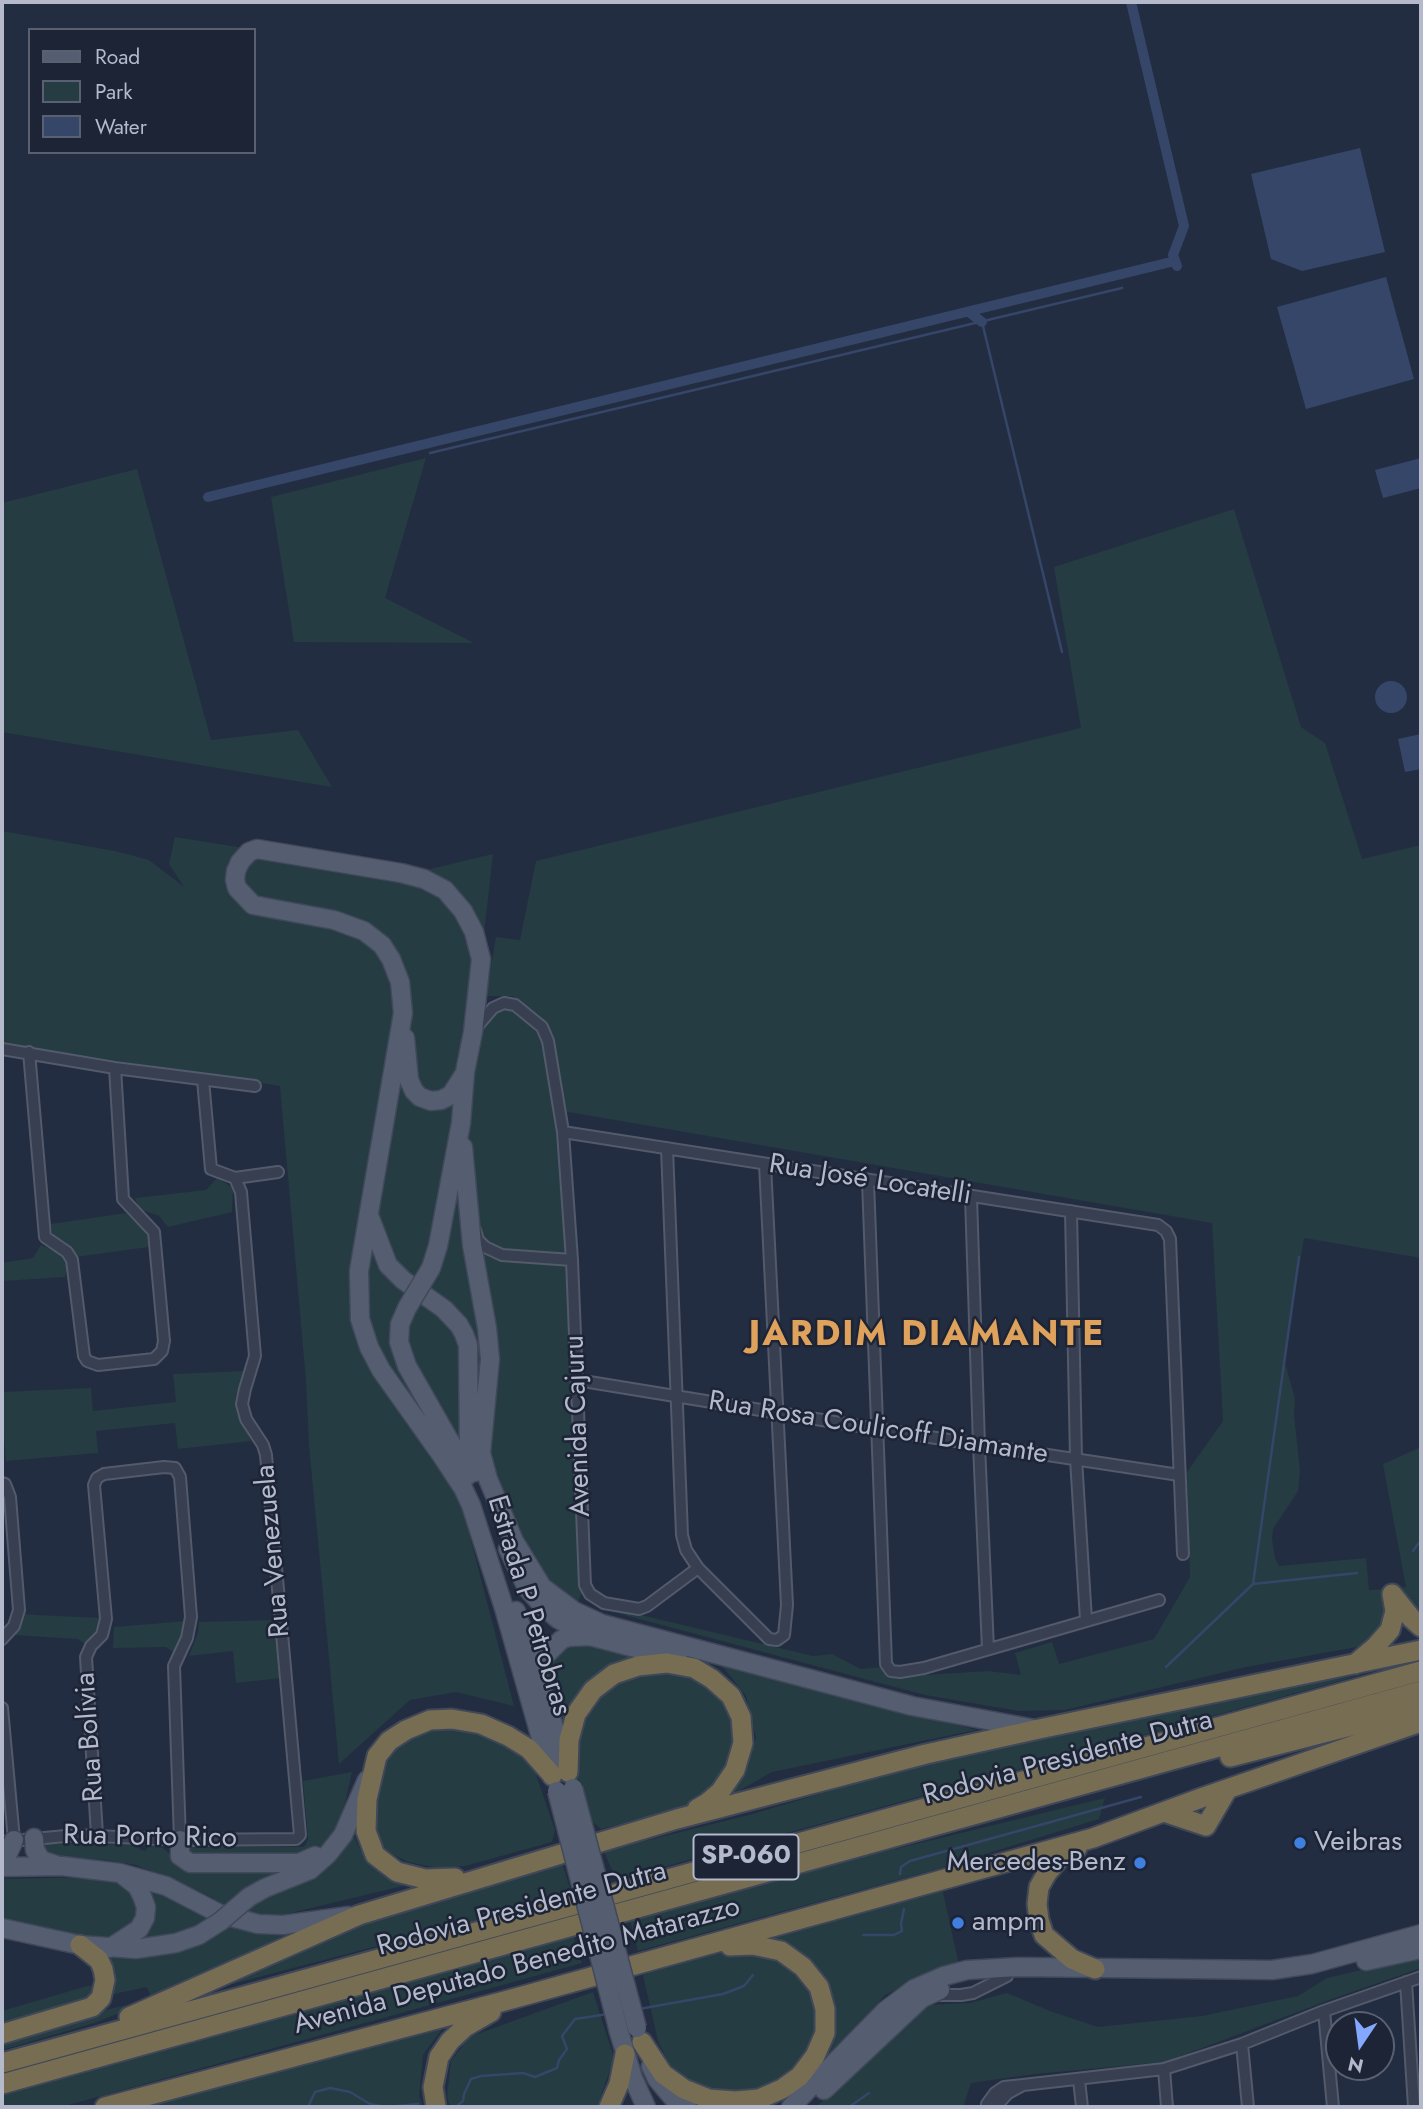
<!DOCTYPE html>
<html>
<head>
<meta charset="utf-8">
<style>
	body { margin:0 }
	#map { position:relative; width:1423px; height:2109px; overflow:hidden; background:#232d41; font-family:Jost,sans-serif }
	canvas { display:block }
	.frame { position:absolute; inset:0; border:4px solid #b4bacb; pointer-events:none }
	.legend { position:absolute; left:28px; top:28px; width:228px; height:126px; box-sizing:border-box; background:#1c2436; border:2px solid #596072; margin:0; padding:9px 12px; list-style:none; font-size:21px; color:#b4bacb }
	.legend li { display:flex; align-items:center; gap:14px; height:35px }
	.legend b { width:35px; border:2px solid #596072 }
	.north { position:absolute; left:1325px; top:2011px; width:70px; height:70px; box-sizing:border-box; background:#1c2436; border:2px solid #596072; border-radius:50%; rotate:193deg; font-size:19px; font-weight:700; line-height:28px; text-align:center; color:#b4bacb }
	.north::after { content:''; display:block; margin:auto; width:24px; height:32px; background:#85a8ff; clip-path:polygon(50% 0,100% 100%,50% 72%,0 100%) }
</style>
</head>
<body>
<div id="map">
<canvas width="1423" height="2109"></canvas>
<div class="frame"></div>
<ul class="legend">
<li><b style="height:9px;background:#555e71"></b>Road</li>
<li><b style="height:19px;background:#253c42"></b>Park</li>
<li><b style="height:19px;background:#354669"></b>Water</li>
</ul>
<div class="north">N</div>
</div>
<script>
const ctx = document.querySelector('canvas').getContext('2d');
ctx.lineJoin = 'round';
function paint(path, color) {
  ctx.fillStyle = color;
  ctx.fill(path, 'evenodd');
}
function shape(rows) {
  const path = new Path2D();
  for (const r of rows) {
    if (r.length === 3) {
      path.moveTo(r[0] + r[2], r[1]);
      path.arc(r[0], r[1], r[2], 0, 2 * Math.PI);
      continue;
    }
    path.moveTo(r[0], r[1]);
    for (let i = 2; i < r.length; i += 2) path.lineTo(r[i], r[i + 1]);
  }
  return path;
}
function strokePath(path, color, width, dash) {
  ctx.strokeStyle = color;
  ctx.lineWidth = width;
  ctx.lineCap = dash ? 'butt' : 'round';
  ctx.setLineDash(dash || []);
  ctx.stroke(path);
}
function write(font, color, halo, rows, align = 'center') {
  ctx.font = font + ' Jost,sans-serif';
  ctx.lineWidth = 5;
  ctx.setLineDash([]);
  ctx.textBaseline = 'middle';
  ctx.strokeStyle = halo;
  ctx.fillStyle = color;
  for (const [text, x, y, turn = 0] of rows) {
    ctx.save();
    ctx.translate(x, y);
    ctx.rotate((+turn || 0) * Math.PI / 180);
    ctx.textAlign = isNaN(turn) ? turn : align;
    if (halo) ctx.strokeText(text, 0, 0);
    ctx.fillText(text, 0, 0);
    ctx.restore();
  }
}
const green = shape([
	[426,458,385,598,474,643,294,642,271,497],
	[137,469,211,740,298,730,332,787,2,732,2,503],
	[1234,509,1301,727,1325,743,1362,859,1421,845,1421,1258,1304,1238,1284,1359,1295,1399,1294,1415,1300,1470,1298,1491,1273,1529,1272,1539,1275,1558,1279,1566,1366,1558,1369,1590,1390,1589,1390,1610,1373,1644,1246,1667,1065,1710,1019,1711,925,1695,613,1612,641,1615,813,1656,832,1654,861,1669,883,1667,891,1675,909,1676,988,1671,1021,1675,1015,1653,1052,1642,1059,1664,1154,1639,1190,1577,1187,1472,1223,1421,1212,1223,563,1111,585,1585,574,1611,546,1590,490,1484,379,1378,461,1502,514,1706,456,1692,410,1700,339,1764,309,1445,306,1381,280,1086,2,1043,2,831,115,851,149,860,184,887,169,864,175,837,401,873,422,871,493,854,473,1031,504,1003,542,1027,550,1046,546,1023,513,996,486,996,496,937,520,940,536,861,1081,728,1054,567],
	[217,1178,233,1188,232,1212,168,1227,159,1216,139,1209,135,1198,206,1190],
	[126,1213,141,1226,149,1238,148,1247,75,1257,73,1249,53,1237,51,1224],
	[41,1245,60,1253,68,1266,65,1277,2,1281,2,1263,33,1258],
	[245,1371,241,1386,240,1412,251,1441,178,1449,175,1423,96,1431,98,1453,6,1461,4,1435,2,1435,2,1392,91,1388,93,1411,176,1402,173,1374],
	[1421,1447,1421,1622,1392,1589,1406,1587,1383,1464],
	[23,1614,37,1615,101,1618,100,1626,85,1644,78,1639,14,1635],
	[275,1620,281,1678,236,1683,233,1651,189,1656,198,1633,199,1622],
	[186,1621,180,1642,173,1652,166,1647,113,1648,114,1627],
	[577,1641,603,1646,631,1657,606,1670,570,1709,561,1727,543,1672,546,1661,566,1644],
	[719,1662,976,1730,772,1772,730,1796,748,1767,756,1738,746,1696],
	[636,1668,696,1673,727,1699,735,1733,731,1757,722,1775,707,1795,693,1805,601,1829,594,1823,578,1798,571,1774,570,1754,589,1700],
	[1365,1674,616,1880,604,1851,749,1815,1005,1739],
	[462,1726,493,1735,521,1753,533,1766,555,1830,552,1842,465,1866,437,1868,408,1862,386,1851,371,1830,378,1767,397,1743,418,1731],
	[352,1772,340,1825,324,1847,315,1854,190,1857,186,1846,303,1847,306,1844,308,1839,303,1781],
	[1105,1798,1099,1819,937,1869,638,1951,630,1921,850,1860],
	[351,1831,361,1851,374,1864,411,1884,282,1915,247,1916,243,1910,309,1875],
	[47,1843,138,1845,139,1849,146,1851,149,1844,163,1848,179,1862,289,1868,238,1894,223,1905,211,1897,186,1885,136,1865,107,1860,51,1856,41,1849],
	[562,1863,572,1895,217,1988,340,1929],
	[105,1877,123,1881,135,1892,139,1906,137,1915,127,1929,111,1937,72,1934,2,1920,2,1879],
	[143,1880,213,1912,204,1922,184,1934,142,1941],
	[941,1883,959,1965,941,1970,885,1995,829,2060,794,2073,755,2095,719,2094,684,2079,669,2064,658,2041,643,1975,779,1930],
	[228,1923,301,1927,153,2000,94,2023,2,2050,2,2039,90,2013,152,2000,147,1987,104,1996,105,1954],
	[573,1935,582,1963,61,2107,2,2107,2,2093],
	[1421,1956,1421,1968,1332,1999,1165,2062,1035,2074,971,2083,963,2107,816,2107,926,2005,970,2003,1007,1993,1050,2011,1098,2027,1202,2016,1298,1996,1327,1978],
	[87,1986,93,1986,94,1991,90,1996,2,2023,2,2011],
	[593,1992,614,2058,597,2107,450,2107,447,2097,451,2061,469,2037],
	[445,2025,423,2055,419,2096,423,2107,174,2107,143,2104]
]);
const water = shape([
	[1360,148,1385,252,1302,271,1271,259,1251,174],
	[1386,277,1414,379,1306,409,1277,307],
	[1421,458,1421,488,1383,498,1375,470],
	[1391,697,16],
	[1421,734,1421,769,1405,772,1398,739]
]);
const stream = shape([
	[982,322,1062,652],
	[430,453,1122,288],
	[1413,1551,1421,1540],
	[1253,1584,1299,1257],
	[1166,1667,1253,1584,1357,1573],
	[900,1874,901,1867,910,1861,1141,1797],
	[863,1935,894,1935,902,1931,901,1924,904,1909],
	[639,2009,723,1994,744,1986,753,1975],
	[457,2106,463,2101,464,2094,471,2079,481,2076,523,2073,535,2077,557,2068,559,2060,567,2049,562,2036,575,2019,608,2014],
	[308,2107,315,2092,330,2088,350,2092,370,2104,386,2107,418,2104],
	[849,2107,869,2093]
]);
const canal = shape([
	[1131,2,1184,226,1173,255,1177,266],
	[969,312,982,322],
	[208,497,1175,261]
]);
const minor = shape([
	[474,1030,493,1008,504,1003,515,1005,542,1027,548,1041,563,1132,572,1260,585,1585,590,1594,604,1603,639,1609,647,1606,698,1568],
	[2,1049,115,1068,255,1086],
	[29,1052,45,1237,67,1252,72,1260,84,1356,87,1361,98,1365,154,1359,162,1351,164,1341,154,1232,123,1199,115,1068],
	[563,1132,1158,1225,1166,1231,1170,1239,1183,1554],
	[667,1148,682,1535,686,1550,698,1568,769,1639,777,1640,784,1635,787,1605,765,1164],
	[235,1178,278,1172],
	[868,1181,886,1664,891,1671,900,1672,924,1668,1159,1600],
	[971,1197,979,1445,988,1649],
	[1071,1211,1076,1459,1086,1620],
	[475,1230,478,1240,485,1247,502,1255,572,1260],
	[577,1380,877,1429,1179,1475],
	[2,1483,5,1484,10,1497,19,1610,14,1626,2,1639],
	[2,1708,14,1840],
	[97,1835,86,1657,91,1646,102,1635,106,1619,94,1485,97,1478,104,1474,164,1467,175,1468,180,1477,191,1617,187,1638,174,1666,180,1840],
	[2,1842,76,1835,180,1840,296,1839,300,1835,266,1455,263,1445,246,1419,242,1404,245,1389,255,1356,241,1192,235,1178,211,1169,203,1080],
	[1406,1982,1414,2107],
	[935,1995,961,1995,973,1993,1007,1976],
	[1324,2011,1333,2107],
	[1242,2044,1248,2107],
	[1164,2069,1167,2107],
	[1079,2080,1082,2107],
	[1023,2085,1164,2069,1242,2044,1324,2011,1421,1977],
	[987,2104,995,2093,1004,2087,1023,2085,1008,2093,997,2105]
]);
const primary = shape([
	[405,1038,409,1080,414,1091,420,1097,431,1101,441,1100,451,1095,463,1076],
	[463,1147,472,1245,487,1328,490,1359,481,1453,488,1479,514,1541,542,1587,574,1611,602,1624,912,1706,1035,1729],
	[370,1218,388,1265,403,1280,444,1309,459,1325,464,1334,468,1345,469,1447,470,1461,475,1472],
	[431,1268,438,1246,461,1123,465,1072,473,1032,481,959,474,932,463,911,445,890,424,879,401,873,257,849,249,852,240,862,236,871,235,880,237,888,253,905,334,920,364,931,382,945,391,959,400,982,403,1013,359,1271,360,1319,369,1347,381,1370,442,1456,463,1488,471,1505,504,1608,552,1777],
	[407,1308,400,1324,399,1342,407,1366,453,1447,467,1476],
	[508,1549,527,1588,543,1606,558,1619,590,1636,670,1657,680,1662],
	[516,1611,566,1764],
	[535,1666,561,1640,568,1637,590,1636],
	[34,1838,35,1850,41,1860,56,1865],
	[180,1840,180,1856,190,1863,299,1863,315,1856],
	[2,1864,5,1860,14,1840],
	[2,1867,62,1866,120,1873,166,1886,220,1914,258,1924,283,1925,349,1916],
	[249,1897,265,1888,310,1870,328,1854,343,1835,367,1780],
	[2,1928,80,1945,136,1949,176,1943,199,1935],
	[110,1948,139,1929,145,1918,146,1907,142,1896,137,1886,124,1876],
	[1366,1961,1421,1949],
	[619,2032,633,2078,646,2107],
	[651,2066,657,2079,673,2098,687,2107],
	[824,2090,922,1998,940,1990],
	[791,2107,885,2011,914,1989,944,1976,967,1970,1018,1967,1272,1970,1312,1964,1421,1934]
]);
const motorway = shape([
	[1392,1594,1412,1619,1421,1627],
	[1355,1664,1375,1647,1390,1630,1395,1611,1392,1594],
	[1230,1757,1421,1708],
	[568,1772,569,1740,576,1714,593,1690,614,1674,638,1666,667,1663,694,1668,712,1679,731,1696,741,1717,743,1743,735,1770,720,1792,707,1803,697,1809],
	[1164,1812,1206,1826,1227,1790],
	[1077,1848,1060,1858,1047,1873,1039,1887,1037,1904,1039,1920,1044,1935,1072,1959,1095,1969],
	[455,1878,425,1879,397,1872,375,1855,366,1831,367,1799,377,1756,389,1741,406,1730,430,1720,452,1719,481,1724,508,1736,529,1749,552,1775],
	[129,2017,359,1915,677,1819,926,1754,1039,1729,1421,1650],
	[2,2034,92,2007,101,1998,105,1980,103,1969,99,1960,80,1945],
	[642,2042,663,2074,684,2089,709,2099,735,2101,759,2099,782,2089,800,2076,815,2056,825,2033,825,2009,819,1987,803,1967,781,1951,753,1945,730,1946],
	[2,2063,1421,1671],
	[2,2084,1421,1691],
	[105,2107,512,1999,1093,1838,1201,1798,1421,1722],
	[436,2107,433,2087,439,2057,450,2041,465,2027,491,2012],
	[609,2107,619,2084,625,2054]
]);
const primaryBridge = shape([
	[407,1308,431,1268],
	[573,1788,637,2028],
	[557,1791,619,2032],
	[199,1935,221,1921,249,1897]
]);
const markers = [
	[1300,1843,7,"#3f7fe0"],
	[1140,1863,7,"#3f7fe0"],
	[958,1923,7,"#3f7fe0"]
];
const shields = [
	[746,1857,105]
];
const shieldNames = [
	["SP-060",746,1857]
];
const streetNames = [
	["Rua José Locatelli",870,1181,9],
	["Avenida Cajuru",579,1426,-92],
	["Rua Rosa Coulicoff Diamante",878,1429,9],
	["Rua Venezuela",274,1551,-95],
	["Estrada P Petrobras",528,1606,73],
	["Rua Bolívia",91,1737,-94],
	["Rodovia Presidente Dutra",1068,1759,-15],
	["Rua Porto Rico",150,1838,1],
	["Rodovia Presidente Dutra",522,1910,-15],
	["Avenida Deputado Benedito Matarazzo",517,1967,-15]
];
const poiNames = [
	["Veibras",1314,1843],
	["Mercedes-Benz",1126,1863,"right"],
	["ampm",972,1923]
];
const districtNames = [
	["JARDIM DIAMANTE",927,1337]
];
paint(green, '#253c42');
paint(water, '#354669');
strokePath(stream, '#354669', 2.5);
strokePath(canal, '#354669', 10);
strokePath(minor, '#525a6b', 14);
strokePath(primary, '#41485a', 21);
strokePath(motorway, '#3f4758', 23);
strokePath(minor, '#373f51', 10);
strokePath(primary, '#555e71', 18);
strokePath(motorway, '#776d53', 19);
strokePath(primaryBridge, '#41485a', 21, []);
strokePath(primaryBridge, '#555e71', 18);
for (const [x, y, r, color] of markers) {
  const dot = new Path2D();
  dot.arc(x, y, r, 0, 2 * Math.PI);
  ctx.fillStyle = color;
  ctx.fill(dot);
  strokePath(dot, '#1c2436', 2.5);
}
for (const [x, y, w] of shields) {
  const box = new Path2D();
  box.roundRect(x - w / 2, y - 22.5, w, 45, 5);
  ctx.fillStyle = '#1c2436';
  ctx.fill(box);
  strokePath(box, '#b4bacb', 2);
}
write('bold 26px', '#b4bacb', null, shieldNames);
write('28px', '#b4bacb', '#1c2436', streetNames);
write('28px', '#b4bacb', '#1c2436', poiNames, 'left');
ctx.letterSpacing = '2px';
write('bold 35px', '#dea25c', '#1c2436', districtNames);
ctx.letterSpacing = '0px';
</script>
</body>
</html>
